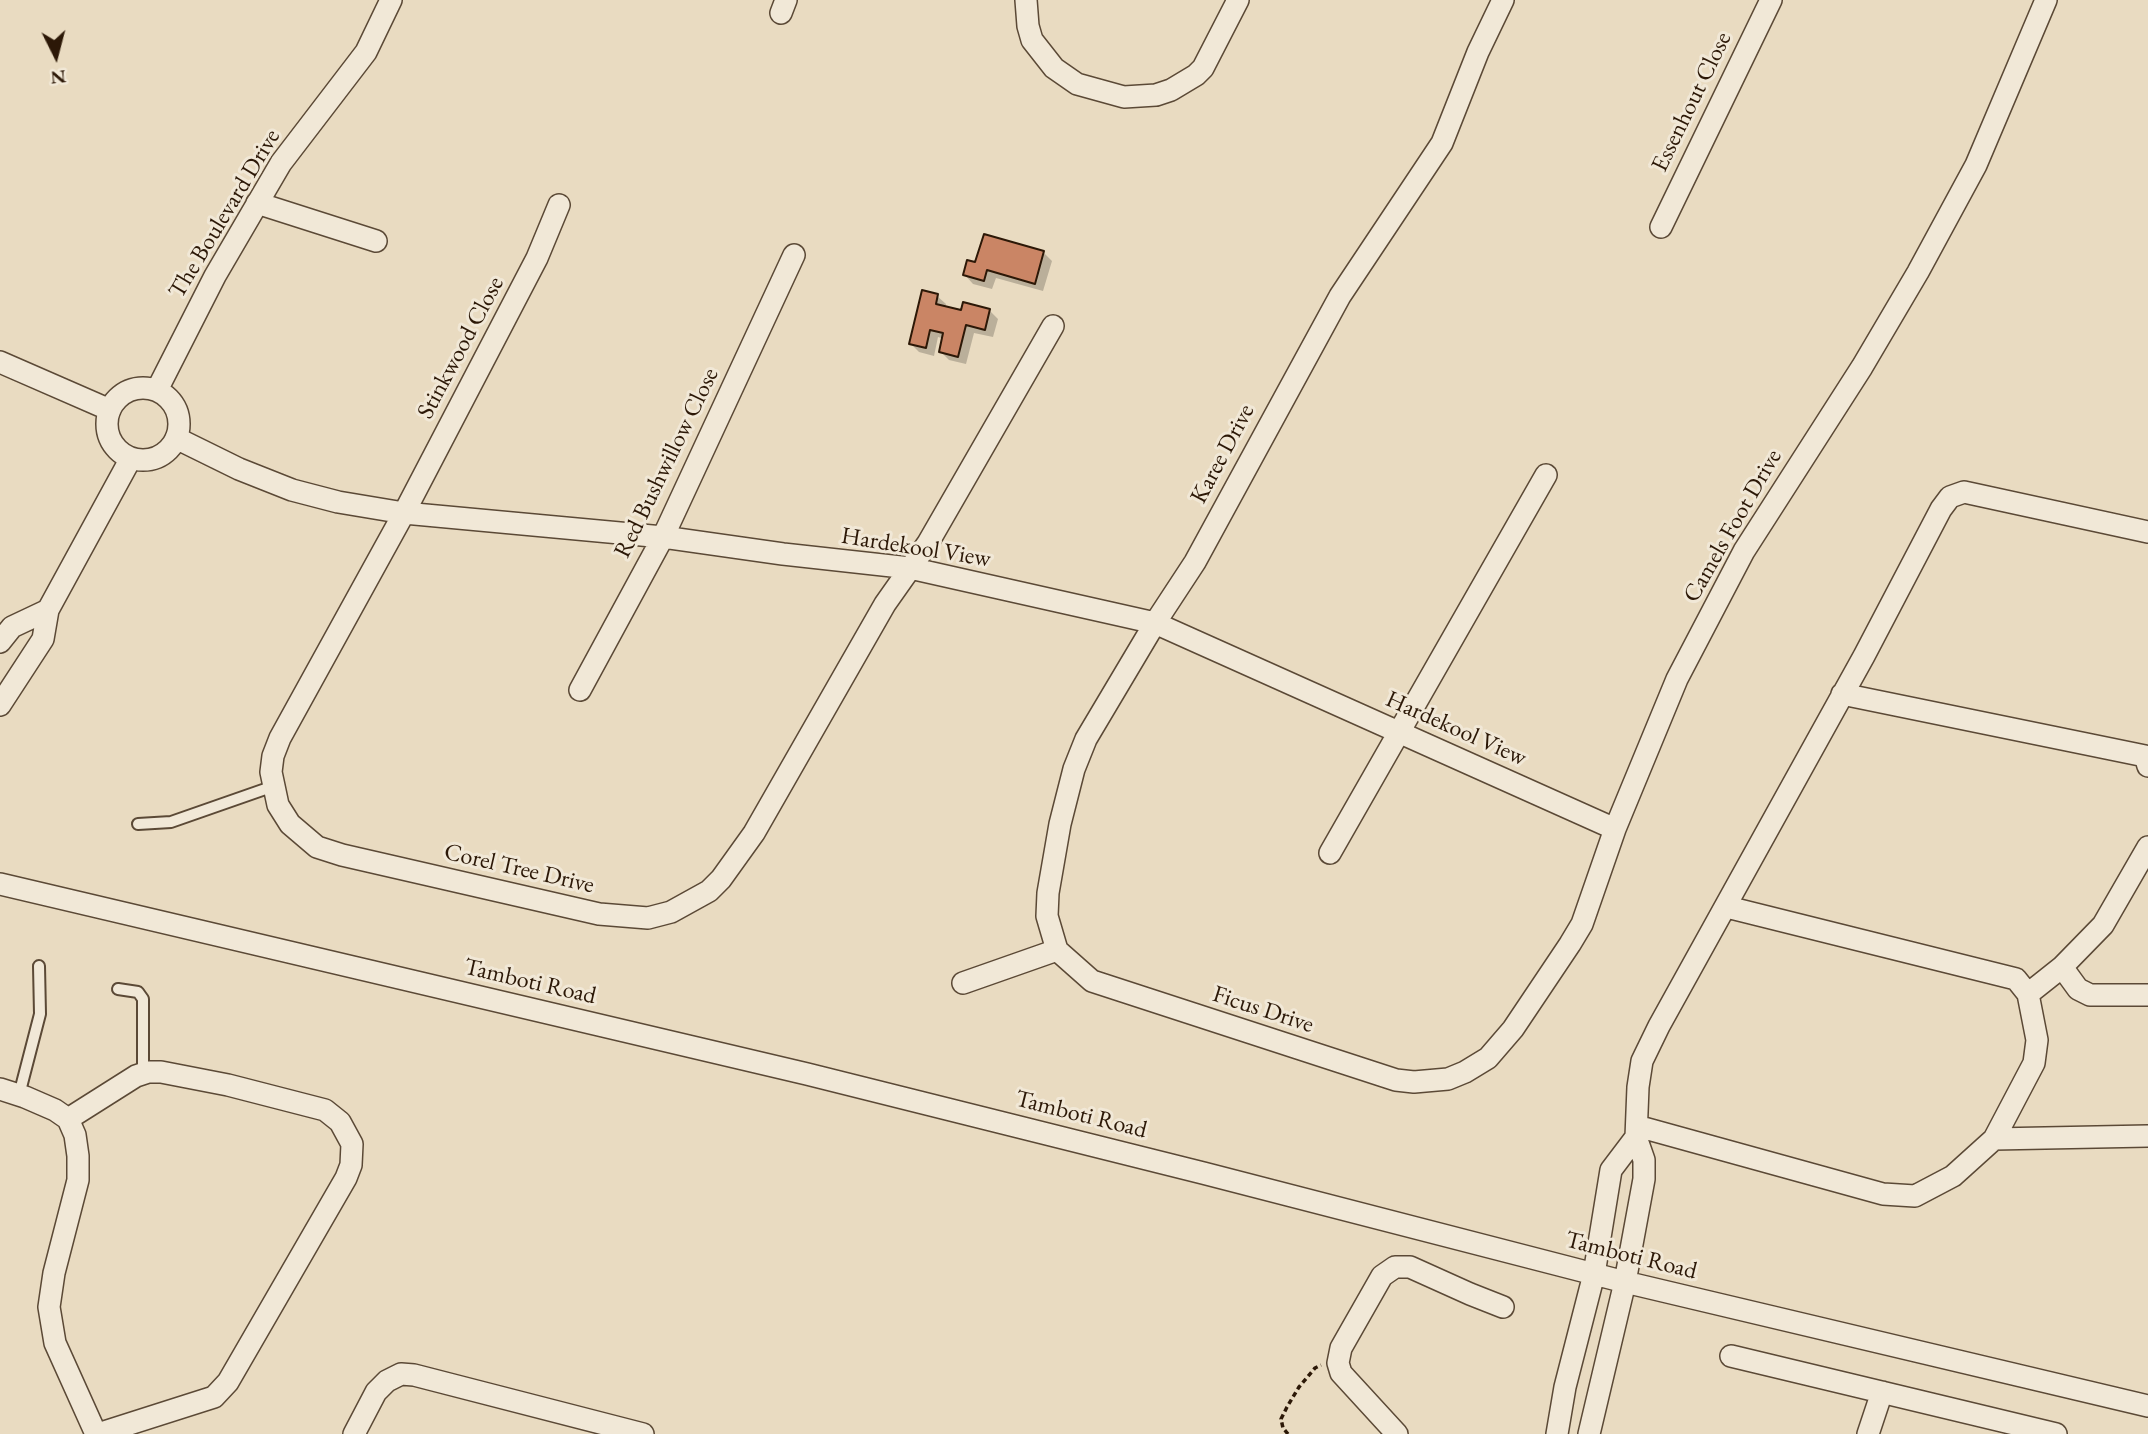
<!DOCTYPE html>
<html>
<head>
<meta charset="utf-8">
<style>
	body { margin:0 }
	#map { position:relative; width:2148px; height:1434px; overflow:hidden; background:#e9dbc1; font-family:"EB Garamond",serif }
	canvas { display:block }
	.north { position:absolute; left:21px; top:21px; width:70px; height:70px; -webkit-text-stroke:5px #f1e8d7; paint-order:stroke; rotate:174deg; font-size:19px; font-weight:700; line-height:28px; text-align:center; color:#2c1807 }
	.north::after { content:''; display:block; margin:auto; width:24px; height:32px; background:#2c1807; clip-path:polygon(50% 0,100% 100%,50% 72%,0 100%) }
</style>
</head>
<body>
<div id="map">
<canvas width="2148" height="1434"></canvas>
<div class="north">N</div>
</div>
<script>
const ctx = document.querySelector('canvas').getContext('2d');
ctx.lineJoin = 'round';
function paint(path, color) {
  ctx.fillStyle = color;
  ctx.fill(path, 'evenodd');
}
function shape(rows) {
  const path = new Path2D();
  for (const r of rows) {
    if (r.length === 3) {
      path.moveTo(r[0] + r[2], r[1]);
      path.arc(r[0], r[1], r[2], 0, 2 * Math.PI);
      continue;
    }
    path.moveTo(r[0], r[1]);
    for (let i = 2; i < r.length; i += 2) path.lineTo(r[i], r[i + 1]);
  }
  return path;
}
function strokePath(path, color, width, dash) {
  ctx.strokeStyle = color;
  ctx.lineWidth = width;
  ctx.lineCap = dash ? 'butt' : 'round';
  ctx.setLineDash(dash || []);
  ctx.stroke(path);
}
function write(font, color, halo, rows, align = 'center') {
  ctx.font = font + ' "EB Garamond",serif';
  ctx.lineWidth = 6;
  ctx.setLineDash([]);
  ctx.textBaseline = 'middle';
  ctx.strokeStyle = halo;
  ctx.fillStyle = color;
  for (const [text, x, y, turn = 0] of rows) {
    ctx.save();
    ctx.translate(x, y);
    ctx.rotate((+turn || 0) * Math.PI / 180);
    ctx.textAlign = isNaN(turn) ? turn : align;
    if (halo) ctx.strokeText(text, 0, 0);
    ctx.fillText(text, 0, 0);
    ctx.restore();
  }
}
const shadow = shape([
	[1043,252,1052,261,1043,291,996,278,992,289,973,284,965,275,977,264],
	[937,296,946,304,945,308,962,312,989,310,998,319,993,337,974,333,966,364,949,360,941,352,944,339,938,337,934,356,919,352,911,344]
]);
const building = shape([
	[984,234,1044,251,1035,284,987,270,984,281,963,275,967,260,975,262,984,234],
	[922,290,938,294,936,304,961,310,963,302,990,309,985,330,966,325,958,357,939,352,943,333,930,330,926,348,909,344,922,290]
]);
const path = shape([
	[1288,1434,1283,1428,1281,1419,1287,1407,1299,1387,1315,1368,1321,1365]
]);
const lane = shape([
	[138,824,171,822,274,786],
	[118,989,138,992,143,999,143,1073],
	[19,1095,40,1014,39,966]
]);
const street = shape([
	[1026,0,1028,26,1032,40,1054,68,1077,84,1124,97,1156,95,1171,90,1196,75,1203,68,1238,0],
	[1503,0,1478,52,1442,143,1340,296,1195,562,1155,623,1086,739,1074,769,1060,824,1048,893,1047,916,1057,950,1092,981,1396,1080,1414,1082,1448,1079,1465,1072,1488,1058,1513,1029,1570,944,1582,924,1615,829,1677,679,1744,551,1862,367,1918,272,1976,165,2046,0],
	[781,13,786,0],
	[257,203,376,241],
	[559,205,537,258,404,513,280,738,273,756,271,772,278,805,290,824,317,847,342,855,599,914,648,918,671,912,709,891,721,879,754,833,885,604,928,543,1053,326],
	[1661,227,1771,0],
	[0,362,110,410],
	[143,424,36],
	[157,390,215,276,281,163,366,52,391,0],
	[176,438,239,469,292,490,338,502,404,513,663,537,783,554,910,568,1155,623,1615,829],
	[0,642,12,627,48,610],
	[580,690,663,537,794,255],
	[1842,694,2145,756,2148,766],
	[0,705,43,639,48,610,131,458],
	[1330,853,1546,475],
	[0,884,807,1074,1203,1173,1625,1282,2148,1406],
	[2062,967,2078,989,2090,995,2148,995],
	[963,983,1057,950],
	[2028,994,2062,967,2103,925,2148,847],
	[0,1089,25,1097,55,1110,68,1119,75,1135,78,1156,78,1180,54,1273,49,1307,55,1343,96,1434],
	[68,1119,136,1076,148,1072,161,1072,228,1085,325,1110,340,1122,352,1144,351,1165,346,1178,228,1382,214,1397,98,1434],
	[1637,1126,1883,1194,1915,1196,1953,1176,1994,1139,2034,1063,2037,1040,2028,994,2016,979,1727,907],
	[1994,1139,2148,1136],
	[1731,1356,2056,1434],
	[354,1434,376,1392,387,1381,401,1374,414,1375,643,1434],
	[1397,1434,1341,1373,1338,1363,1341,1348,1382,1276,1395,1267,1410,1267,1470,1294,1503,1307],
	[1557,1434,1565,1387,1594,1274,1611,1170,1636,1137],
	[1589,1434,1625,1282,1644,1179,1644,1160,1636,1137,1638,1087,1642,1061,1659,1026,1864,656,1941,509,1950,497,1964,492,2148,532],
	[1868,1434,1882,1392]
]);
const streetNames = [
	["Essenhout Close",1692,102,-64],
	["The Boulevard Drive",225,214,-59],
	["Stinkwood Close",461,348,-62],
	["Karee Drive",1223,454,-62],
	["Red Bushwillow Close",667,463,-64],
	["Camels Foot Drive",1733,526,-60],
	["Hardekool View",916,548,9],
	["Hardekool View",1456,729,24],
	["Corel Tree Drive",519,869,13],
	["Tamboti Road",530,982,13],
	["Ficus Drive",1263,1010,18],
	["Tamboti Road",1081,1115,14],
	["Tamboti Road",1631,1256,14]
];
paint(shadow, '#0003');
paint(building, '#ca8565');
strokePath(building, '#2c1807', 2);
strokePath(lane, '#5b4936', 14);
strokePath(street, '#5b4936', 24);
strokePath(path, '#2c1807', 3.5, [5, 3.5]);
strokePath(lane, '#f1e8d7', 10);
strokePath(street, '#f1e8d7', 21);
write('24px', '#2c1807', '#f1e8d7', streetNames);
</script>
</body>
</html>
